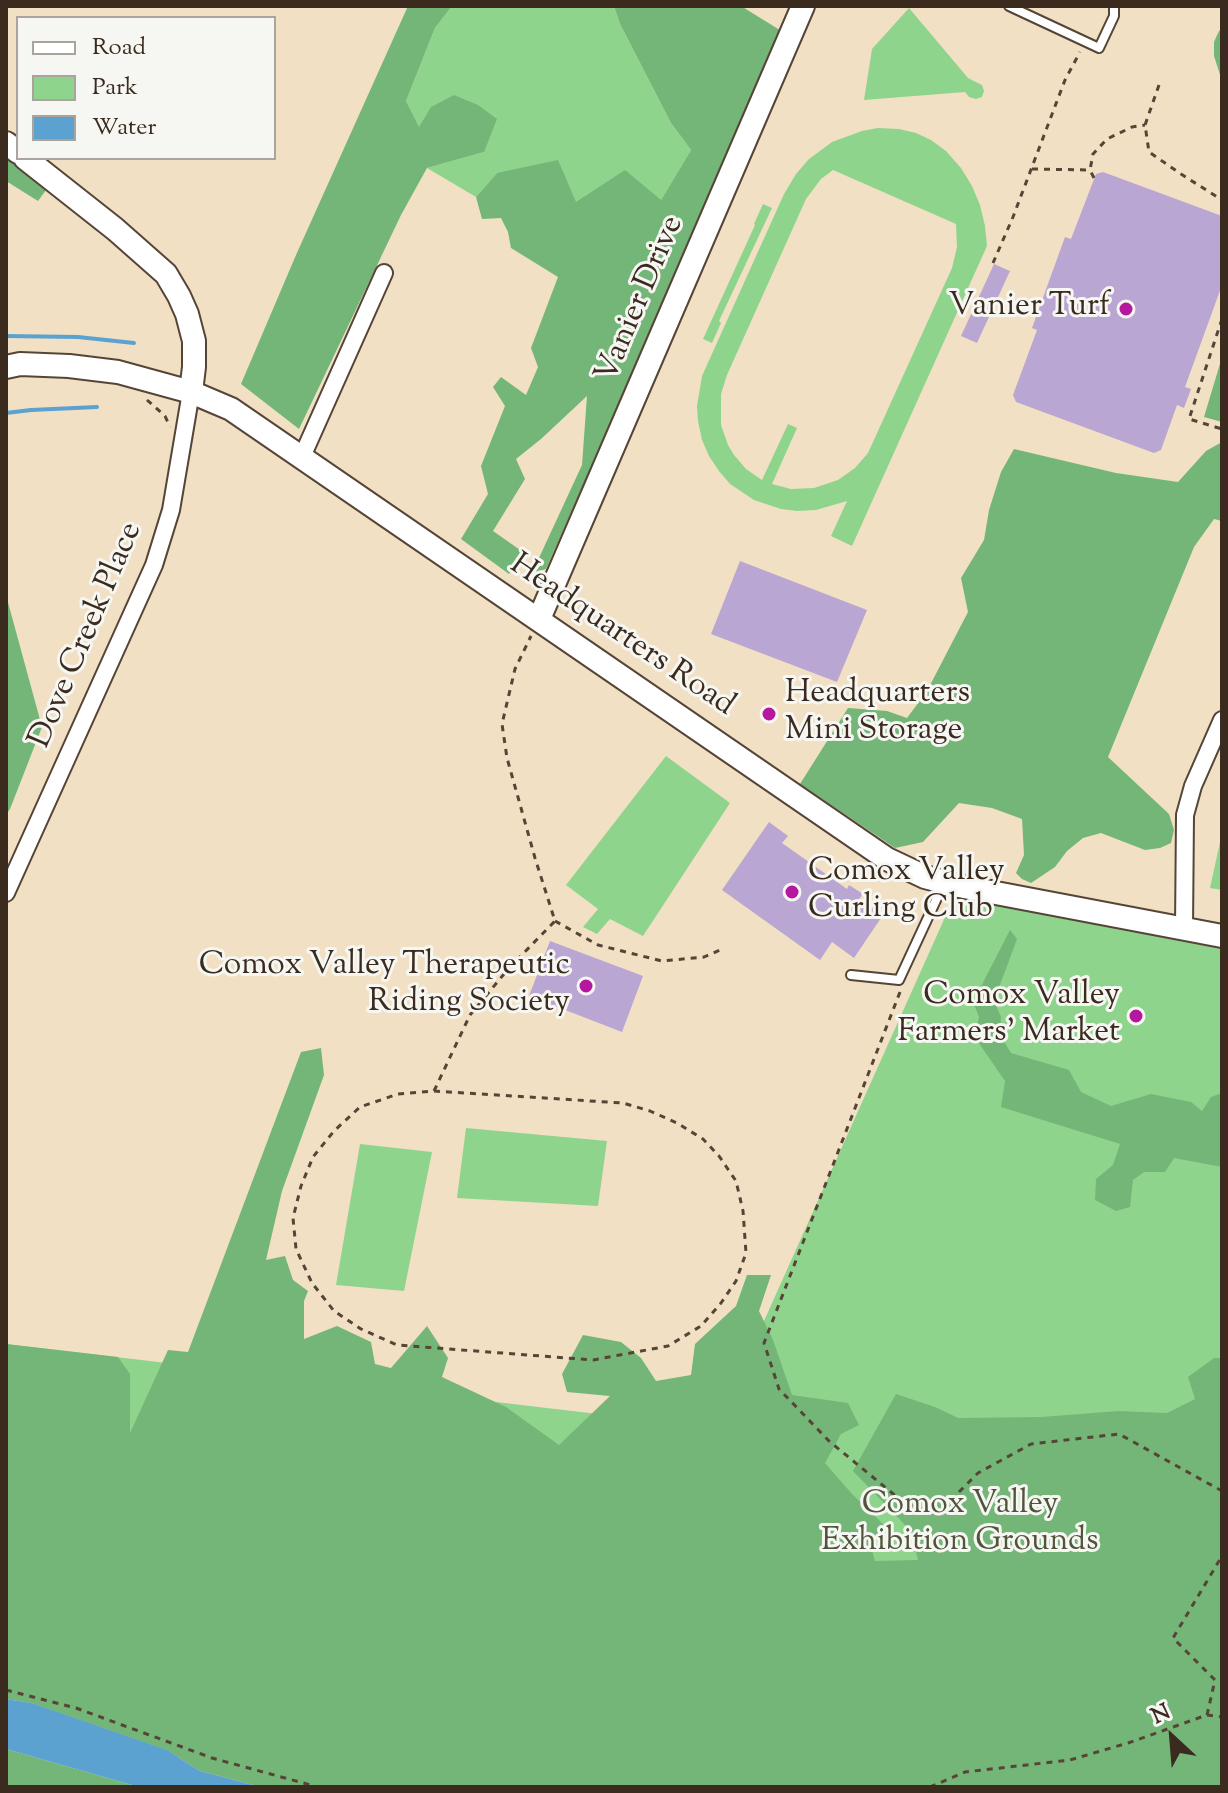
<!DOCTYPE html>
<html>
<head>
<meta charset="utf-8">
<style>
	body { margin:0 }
	#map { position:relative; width:1228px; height:1793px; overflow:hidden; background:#f1e0c4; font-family:"Sorts Mill Goudy",serif }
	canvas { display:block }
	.frame { position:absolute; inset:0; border:8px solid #3b2a1e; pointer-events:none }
	.legend { position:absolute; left:16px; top:16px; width:260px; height:144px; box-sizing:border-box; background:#f6f6f2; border:2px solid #aba49d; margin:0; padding:10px 14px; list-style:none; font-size:24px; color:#3b2a1e }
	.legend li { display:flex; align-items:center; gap:16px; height:40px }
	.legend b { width:40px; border:2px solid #aba49d }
	.north { position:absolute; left:1132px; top:1697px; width:80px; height:80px; -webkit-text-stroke:6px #f6f6f2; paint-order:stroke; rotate:334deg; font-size:22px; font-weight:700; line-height:32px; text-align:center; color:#3b2a1e }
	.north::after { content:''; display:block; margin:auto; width:28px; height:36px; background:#3b2a1e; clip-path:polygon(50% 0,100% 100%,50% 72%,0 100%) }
</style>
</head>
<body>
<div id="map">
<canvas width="1228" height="1793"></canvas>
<div class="frame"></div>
<ul class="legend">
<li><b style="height:10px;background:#fff"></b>Road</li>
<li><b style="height:22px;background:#8fd48d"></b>Park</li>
<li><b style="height:22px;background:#5ba2d1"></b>Water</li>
</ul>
<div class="north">N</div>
</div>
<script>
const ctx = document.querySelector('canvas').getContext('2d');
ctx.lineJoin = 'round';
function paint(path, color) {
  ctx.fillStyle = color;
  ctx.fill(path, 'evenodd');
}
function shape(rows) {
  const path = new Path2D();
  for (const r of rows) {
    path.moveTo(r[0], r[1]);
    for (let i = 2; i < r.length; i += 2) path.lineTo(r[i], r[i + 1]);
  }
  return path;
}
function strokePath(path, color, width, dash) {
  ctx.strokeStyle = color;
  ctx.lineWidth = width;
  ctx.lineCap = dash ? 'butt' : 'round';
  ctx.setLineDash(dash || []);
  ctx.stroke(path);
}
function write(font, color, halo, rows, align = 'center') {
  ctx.font = font + ' "Sorts Mill Goudy",serif';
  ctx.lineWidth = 6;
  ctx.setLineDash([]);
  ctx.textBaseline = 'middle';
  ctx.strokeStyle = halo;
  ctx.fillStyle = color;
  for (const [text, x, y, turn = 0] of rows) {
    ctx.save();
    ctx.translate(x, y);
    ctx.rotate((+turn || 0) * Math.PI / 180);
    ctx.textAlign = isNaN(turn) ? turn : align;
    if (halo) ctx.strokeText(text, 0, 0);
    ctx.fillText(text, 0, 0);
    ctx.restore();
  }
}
const green = shape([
	[452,6,614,6,620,24,671,123,691,150,661,200,576,202,497,173,476,197,427,168,484,152,419,128,406,101,435,28],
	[909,8,968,78,982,85,984,91,982,97,976,99,969,97,965,92,864,100,872,49],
	[878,128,899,129,916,133,931,140,946,151,961,168,972,186,980,205,985,226,987,246,852,546,831,536,847,501,816,510,797,511,781,509,754,500,730,484,719,471,709,456,702,440,698,421,697,406,702,376,784,194,796,174,809,159,832,142,862,131],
	[833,170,956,224,957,247,952,268,868,453,855,468,838,480,814,488,791,489,772,484,797,428,788,424,762,480,746,469,734,455,728,445,721,425,721,394,727,375,806,199,821,179],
	[763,204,772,208,719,321,721,323,712,343,703,339,755,225,754,224],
	[666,756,730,803,643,936,610,919,597,934,583,927,598,909,566,885],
	[1222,833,1222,890,1210,888],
	[959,886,1222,936,1222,1584,261,1787,32,1703,6,1699,6,1344,716,1428],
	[466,1128,607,1141,598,1206,457,1198],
	[360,1144,432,1152,404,1291,336,1285]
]);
const forest = shape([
	[408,6,452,6,435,28,406,101,419,127,431,107,454,95,478,105,497,119,484,152,427,168,401,215,299,429,241,384,296,255],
	[614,6,741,6,783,32,546,569,532,573,582,465,587,396,541,439,516,459,525,479,493,531,523,552,509,574,461,539,488,494,481,466,505,406,493,387,501,377,526,395,538,367,531,348,558,277,511,248,508,232,501,218,482,219,476,197,497,173,558,160,576,202,625,170,661,200,691,150,671,123,620,24],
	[1222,29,1222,81,1214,56,1214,42,1219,31],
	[6,153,46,190,38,201,6,181],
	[1222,357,1222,422,1204,417],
	[1222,442,1222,521,1214,519,1194,547,1108,757,1169,814,1174,830,1171,843,1160,848,1145,850,1101,833,1083,838,1067,851,1055,867,1031,883,1022,879,1016,873,1024,855,1022,819,992,808,959,803,923,842,895,848,800,784,848,708,887,711,907,718,927,691,968,612,961,578,984,540,989,510,1001,472,1014,449,1116,473,1178,482,1206,451],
	[6,595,42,727,10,809,6,815],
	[1010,930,1017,939,994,1001,1001,1017,1000,1035,1011,1053,1069,1070,1081,1092,1111,1106,1151,1094,1191,1102,1202,1111,1211,1097,1222,1093,1222,1167,1174,1158,1165,1172,1144,1172,1133,1180,1130,1207,1116,1211,1095,1200,1096,1179,1113,1165,1120,1144,1001,1107,1005,1081,974,1036,979,1017,973,1002],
	[321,1048,324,1075,282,1191,266,1260,285,1256,293,1280,308,1291,304,1301,304,1339,337,1326,371,1342,375,1364,391,1368,427,1326,448,1358,442,1377,506,1407,559,1445,610,1396,567,1392,562,1374,583,1335,621,1342,641,1358,656,1381,691,1375,695,1344,736,1306,747,1275,771,1275,759,1311,773,1340,792,1395,848,1403,859,1425,841,1434,825,1463,852,1494,884,1525,871,1547,875,1561,918,1560,911,1531,853,1471,896,1394,935,1407,958,1418,1041,1417,1119,1411,1167,1413,1195,1399,1188,1377,1214,1358,1222,1358,1222,1787,261,1787,200,1771,167,1750,32,1703,6,1699,6,1344,118,1357,130,1374,130,1433,168,1350,188,1352,301,1052],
	[6,1749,139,1787,6,1787]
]);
const water = shape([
	[6,1699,32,1703,167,1750,200,1771,261,1787,139,1787,6,1749]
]);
const stream = shape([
	[6,336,78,337,134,343],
	[6,413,31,410,97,407]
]);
const building = shape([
	[1103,172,1222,216,1222,285,1185,387,1191,389,1184,408,1177,405,1161,450,1154,453,1016,402,1013,395,1037,330,1032,328,1065,237,1071,239,1096,174],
	[994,264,1010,271,977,343,961,336],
	[740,561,867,610,837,682,711,634],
	[769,822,788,836,782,843,847,889,849,885,863,894,859,899,883,915,854,958,832,942,820,960,722,890],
	[550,941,643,976,622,1032,529,996]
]);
const path = shape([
	[1159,85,1145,125,1149,152,1181,174,1222,200],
	[1032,169,1090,170],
	[1094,178,1090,170,1093,154,1107,139,1132,127,1145,125],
	[993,263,1013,217,1065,80,1080,52],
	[1222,319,1189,419,1222,429],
	[147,400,165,416,170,427],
	[555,921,598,945,662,961,704,957,720,950],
	[900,992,764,1343,779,1389,829,1441,903,1502,937,1514,978,1473,1031,1444,1119,1434,1222,1491],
	[434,1091,623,1103,650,1111,677,1123,703,1139,719,1156,736,1181,743,1211,746,1253,736,1281,721,1303,701,1326,668,1346,593,1360,397,1345,361,1329,334,1311,312,1283,296,1249,293,1218,301,1186,313,1157,334,1131,360,1107,398,1094,434,1091],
	[434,1091,470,1015,509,968,555,921,535,858,507,758,502,724,515,669,531,636],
	[6,1690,76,1708,212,1758,318,1787],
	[1207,1715,1215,1680,1173,1638,1222,1556],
	[930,1787,965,1772,1070,1760,1128,1743,1207,1715,1222,1717]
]);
const lane = shape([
	[1009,6,1099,48,1114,16,1114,6],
	[851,975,899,980,944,883]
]);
const street = shape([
	[301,459,384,273],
	[6,893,154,565,171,510,191,392],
	[1184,928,1185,815,1193,786,1222,720]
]);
const secondary = shape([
	[6,143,18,152],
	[25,158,115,229,166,274,179,296,187,314,194,341,194,367,191,392],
	[6,367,20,364,69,366,118,372,191,392,231,409,887,859,925,877,959,886,1222,936],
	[539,619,803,6]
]);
const markers = [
	[1126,309,8,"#b5179e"],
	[769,714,8,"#b5179e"],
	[792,892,8,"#b5179e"],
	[586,986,8,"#b5179e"],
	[1136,1016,8,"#b5179e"]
];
const streetNames = [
	["Vanier Drive",642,300,-67],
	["Dove Creek Place",88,636,-67],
	["Headquarters Road",621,637,34]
];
const poiNames = [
	["Vanier Turf",1110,309],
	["Headquarters",785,696,"left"],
	["Mini Storage",785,733,"left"],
	["Comox Valley",808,874,"left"],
	["Curling Club",808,911,"left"],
	["Comox Valley Therapeutic",570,968],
	["Riding Society",570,1005],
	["Comox Valley",1120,998],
	["Farmers’ Market",1120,1035]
];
const parkNames = [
	["Comox Valley",960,1507],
	["Exhibition Grounds",960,1544]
];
paint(green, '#8fd48d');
paint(forest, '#73b678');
paint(water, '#5ba2d1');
strokePath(stream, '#5ba2d1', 4);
paint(building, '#b9a6d3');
strokePath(lane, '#564537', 12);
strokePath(street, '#564537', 20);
strokePath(secondary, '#564537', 26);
strokePath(path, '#564537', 3, [6, 6]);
strokePath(lane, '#fff', 8);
strokePath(street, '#fff', 16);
strokePath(secondary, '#fff', 22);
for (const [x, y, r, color] of markers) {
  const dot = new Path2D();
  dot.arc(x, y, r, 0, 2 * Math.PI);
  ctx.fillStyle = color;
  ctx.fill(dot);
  strokePath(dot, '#f6f6f2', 3);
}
write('32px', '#3b2a1e', '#f6f6f2', streetNames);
write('32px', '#3b2a1e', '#f6f6f2', poiNames, 'right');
write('32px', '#50543a', '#f6f6f2', parkNames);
</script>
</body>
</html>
